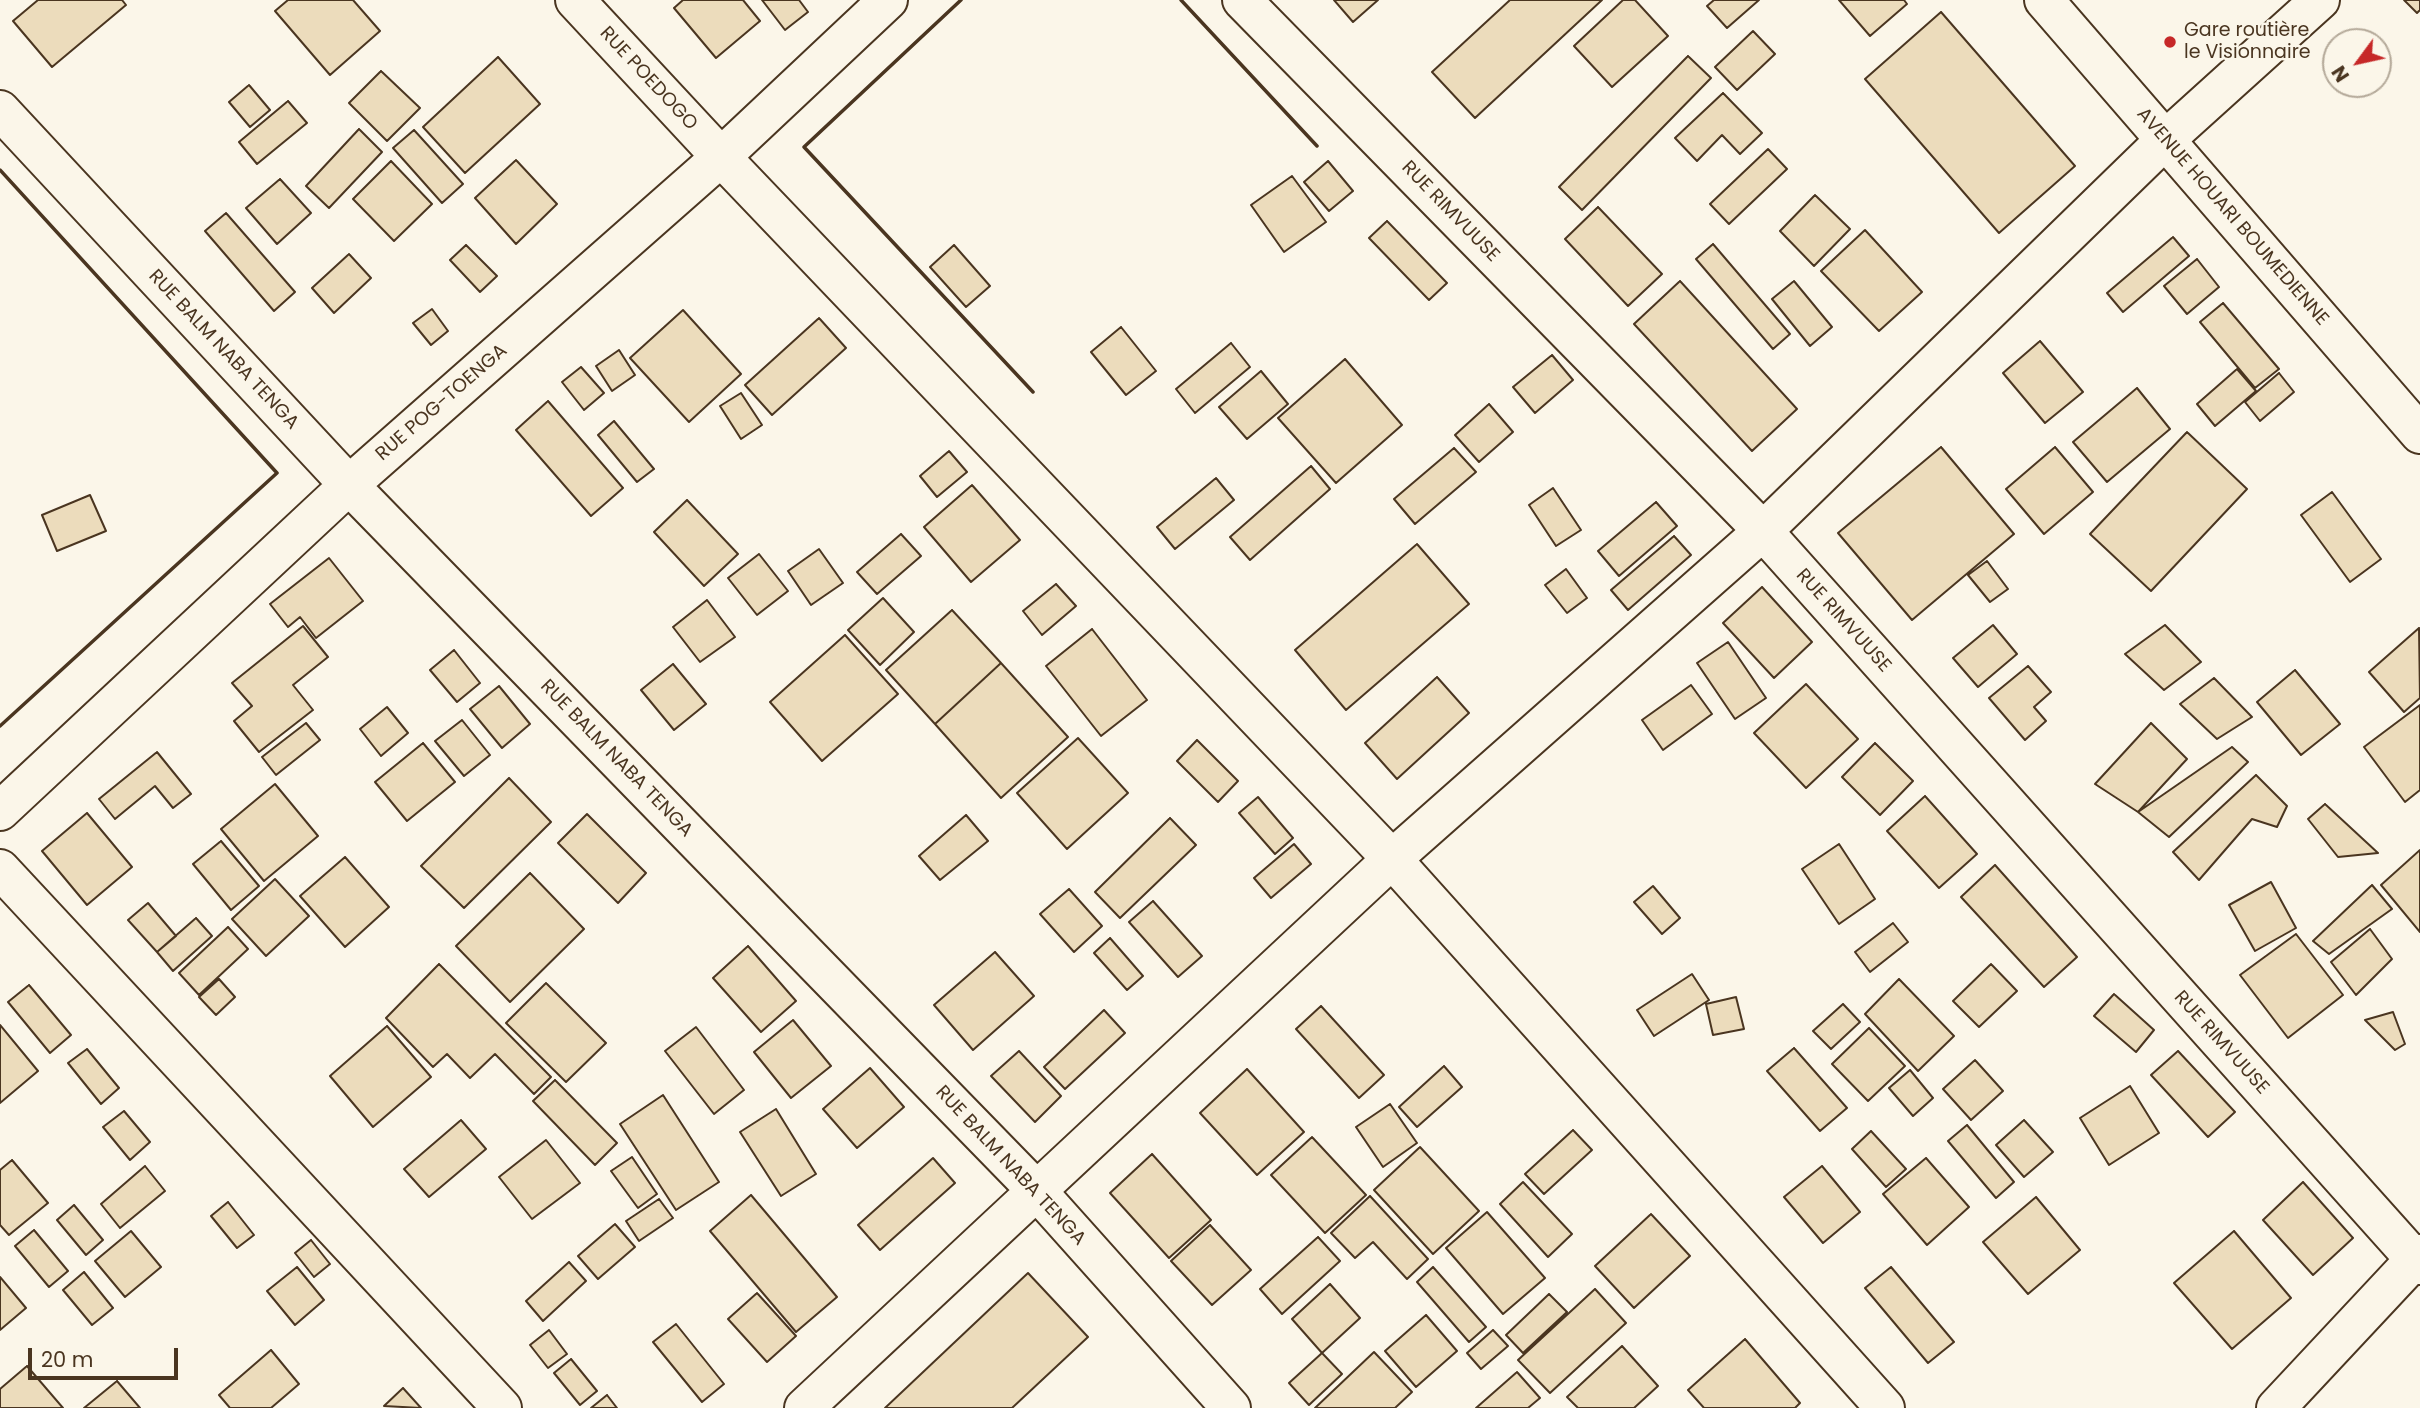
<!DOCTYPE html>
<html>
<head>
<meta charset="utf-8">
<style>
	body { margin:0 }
	#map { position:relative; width:2420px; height:1408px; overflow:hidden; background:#fbf6e9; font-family:Poppins,sans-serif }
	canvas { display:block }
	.north { position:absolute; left:2322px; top:28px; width:70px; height:70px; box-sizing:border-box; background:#fbf6e9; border:2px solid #b4a999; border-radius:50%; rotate:237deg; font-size:19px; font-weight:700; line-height:28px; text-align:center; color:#4a3520 }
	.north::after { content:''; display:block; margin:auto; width:24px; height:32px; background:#c62828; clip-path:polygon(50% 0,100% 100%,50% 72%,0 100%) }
	.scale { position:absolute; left:28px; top:1348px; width:150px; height:32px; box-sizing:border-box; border:4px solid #4a3520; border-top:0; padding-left:9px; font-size:21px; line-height:24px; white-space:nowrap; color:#4a3520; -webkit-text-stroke:5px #fbf6e9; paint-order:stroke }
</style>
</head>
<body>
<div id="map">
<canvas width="2420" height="1408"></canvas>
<div class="north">N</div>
<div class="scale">20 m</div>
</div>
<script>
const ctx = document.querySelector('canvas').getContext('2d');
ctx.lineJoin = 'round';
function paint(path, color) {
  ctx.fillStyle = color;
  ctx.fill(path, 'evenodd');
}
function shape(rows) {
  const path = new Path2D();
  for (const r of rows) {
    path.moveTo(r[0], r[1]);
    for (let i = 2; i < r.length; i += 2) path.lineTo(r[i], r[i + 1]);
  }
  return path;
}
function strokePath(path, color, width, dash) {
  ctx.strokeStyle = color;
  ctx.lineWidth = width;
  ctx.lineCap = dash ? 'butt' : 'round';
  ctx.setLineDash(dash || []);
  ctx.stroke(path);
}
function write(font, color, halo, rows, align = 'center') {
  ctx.font = font + ' Poppins,sans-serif';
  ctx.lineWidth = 5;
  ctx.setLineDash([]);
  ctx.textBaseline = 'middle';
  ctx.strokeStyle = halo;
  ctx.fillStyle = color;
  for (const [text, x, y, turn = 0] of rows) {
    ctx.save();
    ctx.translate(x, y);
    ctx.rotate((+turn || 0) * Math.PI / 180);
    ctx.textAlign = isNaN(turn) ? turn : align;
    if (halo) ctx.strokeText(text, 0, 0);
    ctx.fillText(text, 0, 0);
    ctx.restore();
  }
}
const building = shape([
	[38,0,122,0,126,5,52,67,13,21,38,0],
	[288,0,353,0,380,31,330,75,275,11,288,0],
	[683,0,743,0,760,21,716,58,674,8,683,0],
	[762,0,799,0,808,12,785,30,762,0],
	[1334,0,1378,0,1353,22,1334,0],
	[1510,0,1602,0,1475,118,1432,72,1510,0],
	[1623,0,1635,0,1668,36,1612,87,1574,46,1623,0],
	[1714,0,1759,0,1727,28,1707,6,1714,0],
	[1839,0,1904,0,1907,4,1870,36,1839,0],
	[2404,0,2420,0,2420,10,2417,13,2404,0],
	[1941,12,2075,166,1999,233,1865,79,1941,12],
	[1753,31,1775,54,1737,90,1715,67,1753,31],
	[1688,56,1711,78,1582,210,1559,187,1688,56],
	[498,57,540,104,465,173,423,127,498,57],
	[381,71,420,108,387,141,349,103,381,71],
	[249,85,270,110,250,127,229,102,249,85],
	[1723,93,1762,133,1740,154,1722,135,1697,161,1675,138,1723,93],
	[288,101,307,123,257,164,239,142,288,101],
	[359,129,382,152,329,208,306,186,359,129],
	[414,130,463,184,442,203,393,148,414,130],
	[1768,149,1787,169,1729,224,1710,204,1768,149],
	[516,160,557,204,516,244,475,198,516,160],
	[391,161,432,204,394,241,353,199,391,161],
	[1328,161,1353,191,1329,211,1304,182,1328,161],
	[1292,176,1326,222,1284,252,1251,205,1292,176],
	[280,179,311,213,277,244,246,208,280,179],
	[1815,195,1850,229,1814,266,1780,231,1815,195],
	[1598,207,1662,274,1628,306,1565,239,1598,207],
	[226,213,295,292,274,311,205,231,226,213],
	[1387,221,1447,283,1429,300,1369,238,1387,221],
	[1865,230,1922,292,1879,331,1821,271,1865,230],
	[2173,237,2189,256,2123,312,2107,293,2173,237],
	[1713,244,1790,334,1773,349,1696,259,1713,244],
	[466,245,497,276,480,292,450,260,466,245],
	[954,245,990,286,966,307,930,267,954,245],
	[349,254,371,278,334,313,312,288,349,254],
	[2197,259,2219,287,2187,314,2164,286,2197,259],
	[1680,281,1797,409,1752,451,1634,324,1680,281],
	[1794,281,1832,327,1810,346,1772,299,1794,281],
	[2223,303,2279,369,2255,388,2200,322,2223,303],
	[432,309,448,331,431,345,413,323,432,309],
	[683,310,741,374,689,422,630,358,683,310],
	[819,318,846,348,772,415,745,385,819,318],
	[1121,327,1156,371,1126,395,1091,352,1121,327],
	[2040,341,2083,392,2045,423,2003,373,2040,341],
	[1231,343,1250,367,1195,413,1176,389,1231,343],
	[619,350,635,375,612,391,596,366,619,350],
	[1552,355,1573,380,1535,413,1513,387,1552,355],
	[1345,359,1402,425,1336,483,1278,418,1345,359],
	[581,367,604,393,584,410,562,382,581,367],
	[2237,369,2256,391,2215,426,2197,404,2237,369],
	[1261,371,1288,404,1247,439,1219,407,1261,371],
	[2279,373,2294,392,2260,421,2245,402,2279,373],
	[2137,388,2170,429,2107,482,2073,442,2137,388],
	[741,393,762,425,741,439,720,406,741,393],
	[548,401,623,488,591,516,516,430,548,401],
	[1489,404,1513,432,1479,462,1455,435,1489,404],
	[614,421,654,469,637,482,598,435,614,421],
	[2187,432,2247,489,2151,591,2090,534,2187,432],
	[1941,447,2014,534,1912,620,1838,533,1941,447],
	[2055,447,2093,492,2044,534,2006,489,2055,447],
	[1454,448,1476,472,1415,524,1394,499,1454,448],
	[949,451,967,472,937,497,920,476,949,451],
	[1311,466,1330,489,1250,560,1230,537,1311,466],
	[1216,478,1234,500,1175,549,1157,527,1216,478],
	[972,485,1020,540,971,582,924,527,972,485],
	[1553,488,1581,530,1556,546,1529,505,1553,488],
	[2332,492,2381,559,2350,582,2301,515,2332,492],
	[90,495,106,531,57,551,42,515,90,495],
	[687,500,738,554,704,586,654,532,687,500],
	[1656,502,1677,526,1619,576,1598,551,1656,502],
	[901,534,921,556,877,594,857,572,901,534],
	[1674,536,1691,555,1628,610,1611,590,1674,536],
	[1417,544,1469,604,1346,710,1295,650,1417,544],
	[819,549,843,583,811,605,788,571,819,549],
	[759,554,788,591,757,615,728,578,759,554],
	[329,558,363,601,316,638,300,617,288,627,270,604,329,558],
	[1987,561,2008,589,1990,602,1968,575,1987,561],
	[1566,569,1587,598,1567,613,1545,585,1566,569],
	[1056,584,1076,606,1042,635,1023,611,1056,584],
	[1762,587,1812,642,1774,678,1723,623,1762,587],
	[883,598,914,632,880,665,848,630,883,598],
	[707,600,735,637,700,662,673,627,707,600],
	[952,610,1001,663,935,724,886,670,952,610],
	[1993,625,2017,654,1978,687,1953,658,1993,625],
	[2165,625,2201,662,2164,690,2125,654,2165,625],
	[303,626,328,657,293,685,313,710,259,752,234,721,252,706,232,683,303,626],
	[2419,628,2420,698,2404,712,2369,672,2419,628],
	[1092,629,1147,700,1101,736,1046,666,1092,629],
	[845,635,898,694,822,761,770,702,845,635],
	[1728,642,1766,698,1735,719,1697,663,1728,642],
	[454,650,480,683,457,702,430,670,454,650],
	[1001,663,1068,737,1001,798,935,724,1001,663],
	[673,664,706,704,674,730,641,690,673,664],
	[2028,666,2051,692,2034,707,2046,721,2025,740,1989,698,2028,666],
	[2295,670,2340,724,2301,755,2257,702,2295,670],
	[1437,677,1469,713,1397,779,1365,743,1437,677],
	[2214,678,2252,717,2217,739,2180,704,2214,678],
	[1806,684,1858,739,1806,788,1754,733,1806,684],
	[1691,685,1712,714,1663,750,1642,720,1691,685],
	[499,686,530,724,502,748,470,709,499,686],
	[2420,705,2420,790,2405,802,2364,747,2420,705],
	[387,707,408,733,381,756,360,729,387,707],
	[462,720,490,755,464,776,435,741,462,720],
	[306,723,320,740,276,775,262,757,306,723],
	[2151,723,2187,759,2138,812,2095,784,2151,723],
	[1078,738,1128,793,1067,849,1017,793,1078,738],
	[1197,740,1238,781,1218,802,1177,761,1197,740],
	[423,743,455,782,407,821,375,782,423,743],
	[1875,743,1913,781,1880,815,1842,777,1875,743],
	[2232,747,2248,762,2169,837,2138,812,2232,747],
	[157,752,191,794,173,808,155,786,115,819,99,799,157,752],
	[2256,775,2287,806,2277,827,2252,819,2199,880,2173,852,2256,775],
	[509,778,551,822,464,908,421,866,509,778],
	[275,784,318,836,264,881,221,829,275,784],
	[1925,796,1977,854,1939,888,1887,831,1925,796],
	[1258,797,1293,838,1275,854,1239,813,1258,797],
	[2325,804,2378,853,2338,857,2308,819,2325,804],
	[87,813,132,867,87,905,42,851,87,813],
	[587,814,646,873,618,903,558,843,587,814],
	[966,815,988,841,940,880,919,856,966,815],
	[1170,818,1196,845,1120,918,1095,892,1170,818],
	[221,841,259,886,231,910,193,864,221,841],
	[1294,844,1311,864,1271,898,1254,878,1294,844],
	[1839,844,1875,899,1839,924,1802,869,1839,844],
	[2420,850,2420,932,2381,885,2420,850],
	[345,857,389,907,345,947,300,896,345,857],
	[1995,865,2077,957,2044,987,1961,897,1995,865],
	[530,873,584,929,510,1002,456,946,530,873],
	[275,879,309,916,266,956,232,919,275,879],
	[2271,882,2296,928,2255,951,2229,905,2271,882],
	[2372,885,2392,909,2329,954,2313,941,2372,885],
	[1653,886,1680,918,1662,934,1634,902,1653,886],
	[1069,889,1102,926,1074,952,1040,914,1069,889],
	[1153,901,1202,956,1178,977,1129,922,1153,901],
	[148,903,176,936,157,952,128,920,148,903],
	[196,918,212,936,173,971,157,952,196,918],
	[1893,923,1908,942,1870,972,1855,952,1893,923],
	[228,927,248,949,199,995,179,973,228,927],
	[2370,929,2392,959,2356,995,2331,962,2370,929],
	[2296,934,2343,995,2288,1038,2240,975,2296,934],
	[1110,938,1143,976,1127,990,1094,953,1110,938],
	[748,946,796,1001,761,1032,713,978,748,946],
	[995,952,1034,996,973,1050,934,1005,995,952],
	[439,964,551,1077,534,1094,495,1054,470,1078,447,1054,433,1067,386,1018,439,964],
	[1991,964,2017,991,1979,1027,1953,1001,1991,964],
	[1692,974,1709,1000,1654,1036,1637,1010,1692,974],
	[219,979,235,997,216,1015,199,997,219,979],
	[1899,979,1954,1036,1918,1071,1865,1014,1899,979],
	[546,983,606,1043,566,1082,506,1023,546,983],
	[29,985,71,1035,50,1053,8,1002,29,985],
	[2114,994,2154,1030,2136,1052,2094,1016,2114,994],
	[1736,997,1744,1029,1713,1035,1706,1004,1736,997],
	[1843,1004,1860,1022,1831,1049,1813,1031,1843,1004],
	[1321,1006,1384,1075,1359,1098,1296,1029,1321,1006],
	[1104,1010,1125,1033,1065,1089,1044,1067,1104,1010],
	[2393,1012,2405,1044,2395,1050,2365,1020,2393,1012],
	[793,1020,831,1066,791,1098,754,1052,793,1020],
	[0,1025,38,1071,0,1103,0,1025],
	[387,1026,431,1077,373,1127,330,1076,387,1026],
	[696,1027,744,1090,714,1114,665,1051,696,1027],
	[1869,1028,1905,1066,1868,1101,1832,1064,1869,1028],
	[1794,1048,1847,1108,1820,1131,1767,1071,1794,1048],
	[87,1049,119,1088,101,1104,68,1063,87,1049],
	[1019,1051,1061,1096,1035,1122,991,1076,1019,1051],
	[2178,1051,2235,1112,2208,1137,2151,1075,2178,1051],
	[1975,1060,2003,1091,1971,1120,1943,1089,1975,1060],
	[1444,1066,1462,1087,1417,1127,1399,1107,1444,1066],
	[870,1068,904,1107,857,1148,823,1109,870,1068],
	[1247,1069,1304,1132,1257,1175,1200,1113,1247,1069],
	[1910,1070,1933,1098,1913,1116,1889,1088,1910,1070],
	[555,1080,617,1143,595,1165,533,1101,555,1080],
	[2130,1086,2159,1133,2109,1165,2080,1118,2130,1086],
	[663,1095,719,1182,676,1210,620,1124,663,1095],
	[1390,1104,1417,1143,1383,1167,1356,1127,1390,1104],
	[776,1109,816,1174,781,1196,740,1132,776,1109],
	[124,1111,150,1142,130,1160,103,1127,124,1111],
	[461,1120,486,1149,429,1197,404,1169,461,1120],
	[2024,1120,2053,1152,2024,1177,1996,1145,2024,1120],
	[1967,1125,2014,1182,1996,1198,1948,1141,1967,1125],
	[1573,1130,1592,1150,1544,1194,1525,1174,1573,1130],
	[1871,1131,1906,1169,1886,1187,1852,1149,1871,1131],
	[1312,1137,1366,1195,1325,1233,1271,1175,1312,1137],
	[546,1140,580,1183,532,1219,499,1177,546,1140],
	[1420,1147,1479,1211,1433,1254,1374,1190,1420,1147],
	[1152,1154,1211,1220,1169,1258,1110,1193,1152,1154],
	[632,1157,657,1194,638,1208,611,1171,632,1157],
	[933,1158,955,1183,880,1250,858,1225,933,1158],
	[1926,1158,1969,1207,1927,1245,1883,1194,1926,1158],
	[12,1160,48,1203,9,1235,0,1225,0,1170,12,1160],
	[145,1166,165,1191,120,1228,101,1204,145,1166],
	[1822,1166,1860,1212,1823,1243,1784,1197,1822,1166],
	[1523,1182,1572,1234,1548,1257,1500,1204,1523,1182],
	[2303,1182,2353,1238,2313,1275,2263,1220,2303,1182],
	[751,1195,837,1297,796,1332,710,1231,751,1195],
	[1370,1196,1428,1259,1407,1279,1373,1242,1355,1258,1331,1233,1370,1196],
	[2036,1197,2080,1250,2028,1294,1983,1242,2036,1197],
	[659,1199,673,1218,639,1241,626,1221,659,1199],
	[228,1202,254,1235,237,1248,211,1216,228,1202],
	[74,1205,103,1240,86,1255,57,1220,74,1205],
	[1487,1212,1545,1278,1503,1314,1446,1248,1487,1212],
	[1651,1214,1690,1256,1634,1308,1595,1266,1651,1214],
	[615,1224,635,1247,598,1279,578,1256,615,1224],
	[1210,1225,1251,1270,1212,1305,1171,1261,1210,1225],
	[34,1230,68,1271,49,1287,15,1246,34,1230],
	[131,1231,161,1267,125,1297,95,1261,131,1231],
	[2234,1231,2291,1298,2232,1349,2174,1283,2234,1231],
	[1318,1237,1340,1261,1282,1314,1260,1289,1318,1237],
	[311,1240,330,1264,314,1277,295,1253,311,1240],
	[569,1262,586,1281,543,1321,526,1301,569,1262],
	[297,1267,324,1300,295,1325,267,1291,297,1267],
	[1433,1267,1486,1327,1469,1342,1417,1282,1433,1267],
	[1891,1267,1954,1342,1928,1363,1865,1288,1891,1267],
	[84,1272,113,1308,92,1325,63,1290,84,1272],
	[1028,1273,1088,1337,1012,1408,885,1408,1028,1273],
	[0,1277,26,1308,0,1330,0,1277],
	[1330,1284,1360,1318,1322,1353,1292,1319,1330,1284],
	[1595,1289,1626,1323,1550,1393,1518,1360,1595,1289],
	[757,1293,796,1336,767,1362,728,1319,757,1293],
	[1549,1294,1567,1312,1523,1353,1506,1335,1549,1294],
	[1426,1315,1457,1351,1416,1387,1385,1351,1426,1315],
	[676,1324,724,1384,702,1402,653,1342,676,1324],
	[549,1330,567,1354,548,1368,530,1345,549,1330],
	[1493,1330,1508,1346,1481,1369,1467,1353,1493,1330],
	[1745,1339,1800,1403,1795,1408,1704,1408,1688,1390,1745,1339],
	[1622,1346,1658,1386,1634,1408,1578,1408,1567,1397,1622,1346],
	[271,1350,299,1384,271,1408,230,1408,219,1395,271,1350],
	[1374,1352,1412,1392,1395,1408,1315,1408,1374,1352],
	[1322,1353,1342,1374,1309,1405,1289,1383,1322,1353],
	[571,1359,597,1391,580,1405,554,1373,571,1359],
	[27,1366,63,1408,0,1408,0,1389,27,1366],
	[1517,1372,1540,1398,1528,1408,1476,1408,1517,1372],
	[117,1381,140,1408,84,1408,117,1381],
	[403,1388,421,1408,384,1406,403,1388],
	[607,1395,617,1408,591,1408,607,1395]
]);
const minor = shape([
	[575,0,721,157,1392,859,1885,1408],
	[1242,0,1763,531,2420,1265],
	[2044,0,2420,434],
	[0,110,349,485,1036,1190,1231,1408],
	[0,811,349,485,721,157,888,0],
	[0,869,502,1408],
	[804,1408,1392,859,1763,531,2165,140,2320,0],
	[2276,1408,2420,1254]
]);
const wall = shape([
	[961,0,804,147,1033,392],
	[1181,0,1317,146],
	[0,170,277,473,0,726]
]);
const markers = [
	[2170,42,7,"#c62828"]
];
const poiNames = [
	["Gare routière",2184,31],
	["le Visionnaire",2184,53]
];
const streetNames = [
	["RUE POEDOGO",648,79,47],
	["RUE RIMVUUSE",1450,212,46],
	["AVENUE HOUARI BOUMEDIENNE",2232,217,49],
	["RUE BALM NABA TENGA",223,350,47],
	["RUE POG-TOENGA",442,403,-41],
	["RUE RIMVUUSE",1843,621,48],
	["RUE BALM NABA TENGA",616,759,46],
	["RUE RIMVUUSE",2221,1043,48],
	["RUE BALM NABA TENGA",1010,1166,47]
];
paint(building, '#ecdcbc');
strokePath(building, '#4a3520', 2);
strokePath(minor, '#4a3520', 42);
strokePath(minor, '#fbf6e9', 38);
strokePath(wall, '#4a3520', 3.5);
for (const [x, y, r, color] of markers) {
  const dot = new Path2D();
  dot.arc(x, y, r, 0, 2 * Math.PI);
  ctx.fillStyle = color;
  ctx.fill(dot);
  strokePath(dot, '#fbf6e9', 2.5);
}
write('19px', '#4a3520', '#fbf6e9', poiNames, 'left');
write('19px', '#4a3520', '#fbf6e9', streetNames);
</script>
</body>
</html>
